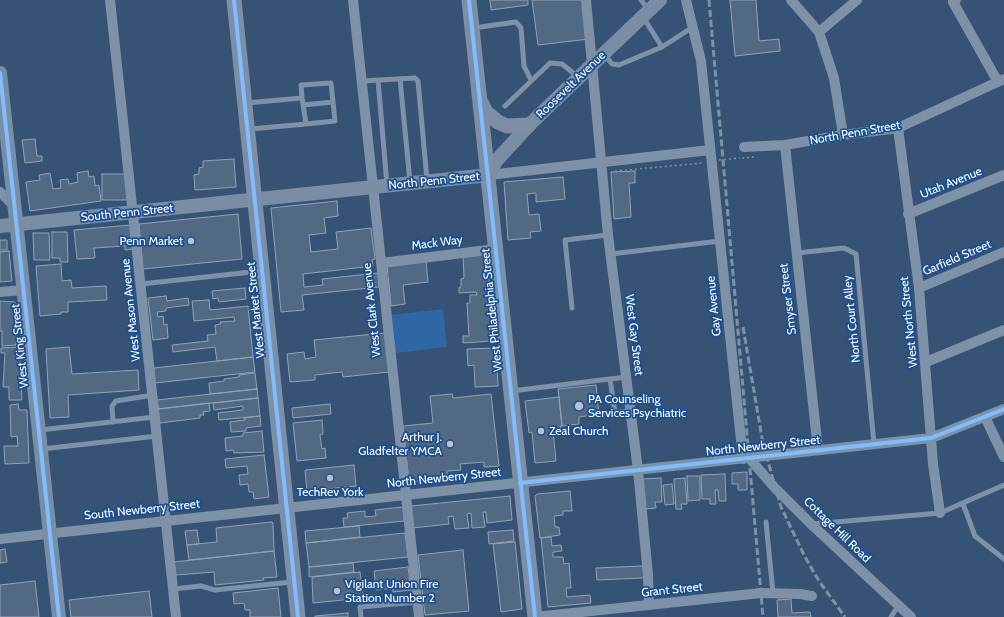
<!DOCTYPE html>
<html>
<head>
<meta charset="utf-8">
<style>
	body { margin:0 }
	canvas { display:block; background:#365274 }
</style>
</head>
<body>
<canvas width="1004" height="617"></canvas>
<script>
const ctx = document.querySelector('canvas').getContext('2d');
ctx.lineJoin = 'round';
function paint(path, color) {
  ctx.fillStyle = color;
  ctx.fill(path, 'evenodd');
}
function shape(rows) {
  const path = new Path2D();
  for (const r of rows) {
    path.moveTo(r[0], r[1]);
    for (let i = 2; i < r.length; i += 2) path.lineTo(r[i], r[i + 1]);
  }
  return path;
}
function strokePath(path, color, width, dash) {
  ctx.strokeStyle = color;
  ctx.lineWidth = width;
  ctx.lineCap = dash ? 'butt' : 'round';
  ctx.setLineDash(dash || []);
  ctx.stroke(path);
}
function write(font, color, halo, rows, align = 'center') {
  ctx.font = font + ' Cabin,sans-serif';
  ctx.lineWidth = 3.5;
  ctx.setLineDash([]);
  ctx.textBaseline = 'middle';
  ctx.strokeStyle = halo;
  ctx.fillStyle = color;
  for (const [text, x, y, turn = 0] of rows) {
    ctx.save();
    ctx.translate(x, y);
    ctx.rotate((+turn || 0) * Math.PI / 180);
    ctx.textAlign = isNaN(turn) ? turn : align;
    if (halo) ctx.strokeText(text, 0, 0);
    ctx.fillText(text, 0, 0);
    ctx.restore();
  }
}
const green = shape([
	[443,309,447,347,395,353,391,315]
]);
const building = shape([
	[490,0,528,0,528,5,491,10,490,0],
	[532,0,585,0,589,39,538,45,532,0],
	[730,0,756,0,759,41,779,39,780,51,735,56,730,0],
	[35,139,37,156,42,156,42,161,25,163,22,140,35,139],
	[234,159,236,187,195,190,194,175,199,174,199,168,203,167,203,161,234,159],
	[88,171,89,177,94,176,95,186,99,185,101,201,30,211,26,182,40,180,39,175,50,173,53,189,61,188,60,180,68,179,69,184,78,182,77,173,88,171],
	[635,171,635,183,629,183,631,217,614,219,611,172,635,171],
	[102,174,127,174,128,200,102,200,102,174],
	[563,177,565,199,536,202,536,193,527,194,529,215,539,214,541,231,530,232,531,238,508,240,504,182,563,177],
	[337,201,338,216,324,218,326,233,309,235,311,252,338,249,336,232,371,228,375,259,372,260,373,266,303,274,304,287,323,285,322,279,378,273,379,287,302,295,304,310,281,312,271,208,337,201],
	[238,214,242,259,143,269,139,224,238,214],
	[131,225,133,249,125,250,125,246,94,248,95,258,77,259,74,230,131,225],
	[52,232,67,232,68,262,60,262,60,258,52,258,52,232],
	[33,233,49,233,50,260,34,260,33,233],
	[0,240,7,240,7,250,0,250,0,240],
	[9,251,12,281,0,282,0,252,9,251],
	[488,254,492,341,463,343,463,336,469,336,467,303,470,303,470,295,477,295,476,292,459,293,459,288,461,287,461,279,464,278,463,255,488,254],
	[426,261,428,282,403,285,405,304,391,306,387,265,426,261],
	[61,264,62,281,71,280,72,288,106,286,107,300,68,302,68,312,61,312,61,314,40,316,36,266,61,264],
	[245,288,246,299,219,302,218,298,213,299,212,291,245,288],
	[166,296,167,301,188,298,189,305,166,308,166,311,157,312,158,317,163,316,164,325,167,324,168,338,153,340,148,298,166,296],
	[209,300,210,310,248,306,253,357,217,361,215,347,173,352,172,345,208,341,207,335,216,334,215,325,221,324,220,322,235,321,234,317,194,321,192,301,209,300],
	[0,301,15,302,16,345,2,346,2,331,0,331,0,301],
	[385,333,389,372,343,377,342,372,315,375,315,380,290,382,287,354,304,352,305,359,316,357,314,340,385,333],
	[20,347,22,400,9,400,9,387,3,387,5,353,1,353,1,348,20,347],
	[69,347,72,374,138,370,139,390,68,395,69,417,50,418,46,349,69,347],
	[496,348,498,386,475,387,474,365,468,366,467,349,496,348],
	[253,357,255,372,155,383,154,368,253,357],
	[255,373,257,389,210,394,209,383,224,381,224,379,239,377,239,375,255,373],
	[596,385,599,414,579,417,579,424,562,426,558,389,596,385],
	[257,389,258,398,158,409,157,400,257,389],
	[452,394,453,398,491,394,499,466,484,467,484,462,460,464,461,470,447,471,447,478,409,482,403,426,433,423,430,396,452,394],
	[559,397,562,426,560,426,561,429,553,430,556,461,535,463,532,432,529,433,525,401,559,397],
	[258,398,260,416,219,420,218,413,243,410,243,406,214,410,213,403,258,398],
	[209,403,210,411,203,412,204,415,200,415,200,418,160,423,158,409,209,403],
	[18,404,19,410,27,410,29,463,5,464,4,446,18,446,17,436,11,437,10,405,18,404],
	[330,404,331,414,293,418,292,408,330,404],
	[260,416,261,426,246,428,246,431,231,432,230,422,245,420,244,418,260,416],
	[322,420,323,434,320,435,322,449,325,448,326,458,297,461,293,423,322,420],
	[262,431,264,452,234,453,233,450,226,451,225,438,243,436,243,433,262,431],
	[264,455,269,497,254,499,253,492,249,492,248,484,240,485,239,475,248,474,247,466,226,468,225,459,264,455],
	[354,465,356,486,307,491,305,470,354,465],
	[747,472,747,490,738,490,738,484,732,484,732,473,747,472],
	[725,474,726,501,719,501,718,490,715,490,716,504,710,504,710,499,702,499,701,475,725,474],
	[687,476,700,476,700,500,688,501,687,476],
	[661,478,662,502,655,502,656,508,645,509,643,479,661,478],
	[685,478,687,504,681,504,682,509,676,509,674,479,685,478],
	[672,484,674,504,665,505,663,485,672,484],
	[570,491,572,511,563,511,563,515,554,516,555,527,559,527,560,535,540,538,535,496,537,494,570,491],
	[510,496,512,520,487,523,486,512,483,512,485,527,472,528,471,513,467,514,469,528,455,529,453,516,448,517,449,524,413,528,411,506,510,496],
	[403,507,404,521,344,527,343,518,348,518,347,513,365,511,365,517,376,516,375,510,403,507],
	[271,522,273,523,274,551,189,560,187,545,217,542,216,528,271,522],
	[359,526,360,537,306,543,305,531,359,526],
	[197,530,199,544,187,545,185,531,197,530],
	[513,530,514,541,489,544,488,532,513,530],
	[405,533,408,557,309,567,306,543,405,533],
	[551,537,552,546,561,545,562,551,553,552,553,557,563,557,564,564,569,563,571,588,566,588,567,597,590,595,591,603,548,607,541,538,551,537],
	[515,542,522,609,501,612,493,544,515,542],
	[5,549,7,562,0,563,0,550,5,549],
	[463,550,469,611,425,615,418,555,463,550],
	[274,551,277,577,263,578,264,580,215,585,214,572,176,575,174,562,274,551],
	[353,563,354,572,309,577,309,567,353,563],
	[643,566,644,578,597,580,596,568,643,566],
	[408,567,411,590,393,592,393,588,376,590,374,571,408,567],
	[360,572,363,598,313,603,312,577,360,572],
	[35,581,39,617,0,617,0,585,35,581],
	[278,588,281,617,250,617,250,610,245,610,244,603,234,604,233,593,278,588],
	[149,591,152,617,71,617,69,600,149,591],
	[791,599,792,613,810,612,811,617,778,617,777,600,791,599],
	[348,613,348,617,315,617,315,616,348,613]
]);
const path = shape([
	[743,157,743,158,755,157],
	[615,171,703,163]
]);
const lane = shape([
	[641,0,648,9],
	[643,17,662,47],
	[473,28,516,22,521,28,524,66,531,80],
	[604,54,612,64,619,65,662,47,693,27],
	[400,79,410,182],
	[378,80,387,185],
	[362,81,415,78,418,81,427,180],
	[302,98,301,85,331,83,335,121,306,124],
	[246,103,302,98,306,124,250,129],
	[303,105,333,102],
	[505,106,550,63,562,64,577,76],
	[796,253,844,248,856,254,874,444],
	[611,254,720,241],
	[141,284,261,271],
	[572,308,565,240,608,235],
	[610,379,627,377],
	[511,391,610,379,615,412,630,411],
	[113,422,112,406,116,401,153,395],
	[40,430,155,417],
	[42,449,157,436],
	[963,504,975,536,1004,559],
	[766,522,773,593],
	[812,524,940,513,1004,485],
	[173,589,201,586,215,590,292,582],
	[361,617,360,607,417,602],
	[891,617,898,606]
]);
const street = shape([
	[110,0,176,617],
	[353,0,419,617],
	[586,0,608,235,638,470,648,575,649,605],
	[686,0,701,61,743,459],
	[791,0,819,32,834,78,843,135],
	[956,0,953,2,998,82],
	[819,32,857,0],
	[898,128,919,288,933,464,940,513],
	[785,145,818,450],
	[744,147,785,145,843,135,898,128,1004,79],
	[489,175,710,150],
	[0,192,14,206],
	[908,214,1004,175],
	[381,263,496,249],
	[919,288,1004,252],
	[0,292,24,290],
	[926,362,1004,330],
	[985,417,1004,457],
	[749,458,775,488,811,524,911,617],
	[0,539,931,438,1004,409],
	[535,617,761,593,800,594,812,596]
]);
const secondary = shape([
	[0,73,59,617],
	[0,226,489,175,496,161,529,125,660,0]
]);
const primary = shape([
	[234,0,298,617],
	[469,0,535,617],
	[481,102,486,112,498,122,507,126,529,125]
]);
const rail = shape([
	[709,0,763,617],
	[743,327,763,444,781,507,805,557,819,581,845,617]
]);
const pathBridge = shape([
	[719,160,740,158]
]);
const cycleway = shape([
	[234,0,298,617],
	[469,0,535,617],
	[0,73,59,617],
	[520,483,931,438,1004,409]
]);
const markers = [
	[191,241,4,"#b9c2ce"],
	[579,406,5,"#b9c2ce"],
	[541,431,4,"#b9c2ce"],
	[450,444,4,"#b9c2ce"],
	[330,478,4,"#b9c2ce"],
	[337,591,4,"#b9c2ce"]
];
const streetNames = [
	["Roosevelt Avenue",571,85,-44],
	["North Penn Street",855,133,-10],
	["North Penn Street",434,181,-6],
	["Utah Avenue",951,183,-22],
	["South Penn Street",127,213,-6],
	["Mack Way",437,243,-7],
	["Garfield Street",957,258,-23],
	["Smyser Street",788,299,-97],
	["Gay Avenue",714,306,-96],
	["West Mason Avenue",131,310,-96],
	["West Market Street",256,310,-96],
	["West Clark Avenue",372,310,-96],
	["West Philadelphia Street",492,310,-96],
	["North Court Alley",852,319,-96],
	["West North Street",909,322,-96],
	["West Gay Street",634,335,83],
	["West King Street",20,346,-96],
	["North Newberry Street",763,446,-6],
	["North Newberry Street",444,478,-6],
	["South Newberry Street",142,510,-6],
	["Cottage Hill Road",837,530,44],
	["Grant Street",672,590,-6]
];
const poiNames = [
	["Penn Market",183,241,"right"],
	["PA Counseling",588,399],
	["Services Psychiatric",588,413],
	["Zeal Church",549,431],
	["Arthur J.",442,437,"right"],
	["Gladfelter YMCA",442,451,"right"],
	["TechRev York",330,492,"center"],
	["Vigilant Union Fire",345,584],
	["Station Number 2",345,598]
];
paint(green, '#2f66a5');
paint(building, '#526984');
strokePath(building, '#92a2b6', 1);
strokePath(path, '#7d92a8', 1.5, [2, 3]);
strokePath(lane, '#7d92a8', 5);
strokePath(street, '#7d92a8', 10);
strokePath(secondary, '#798da4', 14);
strokePath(primary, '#7d8ea7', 15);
strokePath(rail, '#7e92a7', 3, [7, 3]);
strokePath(pathBridge, '#7d92a8', 1.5, [2, 3]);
strokePath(cycleway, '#80bcff', 4);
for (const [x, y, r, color] of markers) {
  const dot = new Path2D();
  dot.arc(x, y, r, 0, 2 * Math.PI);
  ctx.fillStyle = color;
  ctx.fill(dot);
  strokePath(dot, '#1b4f8f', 1.5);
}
write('12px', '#fff', '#1b4f8f', streetNames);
write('12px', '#fff', '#1b4f8f', poiNames, 'left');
</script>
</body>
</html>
